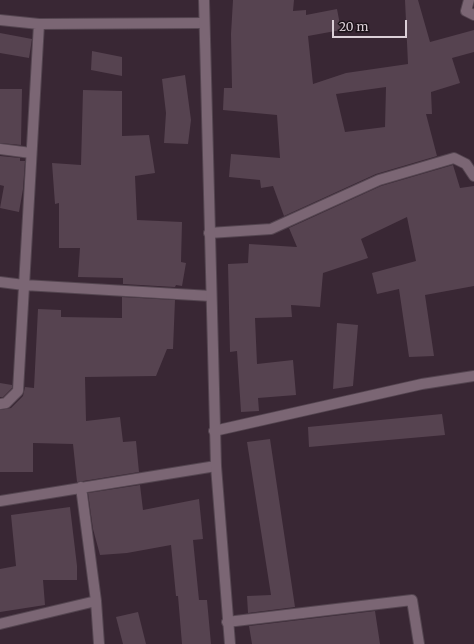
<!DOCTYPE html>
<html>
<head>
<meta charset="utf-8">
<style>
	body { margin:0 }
	#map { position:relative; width:474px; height:644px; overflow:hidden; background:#392734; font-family:Merriweather,serif }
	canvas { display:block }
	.scale { position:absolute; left:332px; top:20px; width:75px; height:18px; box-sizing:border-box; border:2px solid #dbcfd7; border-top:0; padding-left:5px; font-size:12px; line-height:14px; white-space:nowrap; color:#dbcfd7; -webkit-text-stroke:3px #1c1319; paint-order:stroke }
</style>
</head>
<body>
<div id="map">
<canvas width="474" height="644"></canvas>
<div class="scale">20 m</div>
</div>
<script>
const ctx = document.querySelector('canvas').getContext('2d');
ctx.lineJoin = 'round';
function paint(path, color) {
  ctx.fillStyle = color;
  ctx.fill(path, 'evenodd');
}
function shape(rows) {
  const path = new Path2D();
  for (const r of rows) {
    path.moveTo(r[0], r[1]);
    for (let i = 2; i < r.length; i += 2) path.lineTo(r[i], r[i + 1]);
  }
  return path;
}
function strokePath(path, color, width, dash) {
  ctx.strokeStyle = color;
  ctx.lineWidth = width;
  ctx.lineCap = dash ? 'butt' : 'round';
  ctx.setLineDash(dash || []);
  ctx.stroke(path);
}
const building = shape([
	[233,0,294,0,293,11,306,10,306,15,337,9,341,30,308,36,313,84,346,73,408,64,405,0,418,0,430,42,474,30,474,52,452,58,460,83,431,92,432,114,426,114,437,156,376,174,284,216,273,186,261,188,260,180,229,177,231,154,280,158,277,115,223,110,224,88,232,88,231,34],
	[386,87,385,127,345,132,336,94],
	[0,33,32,39,29,58,0,53],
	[92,51,122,57,122,76,91,70],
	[185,75,191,120,188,144,164,143,166,113,162,79],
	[0,89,22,89,21,145,0,143],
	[83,90,122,91,122,136,149,135,155,173,135,176,137,220,182,222,181,262,186,263,182,286,176,285,175,287,123,284,123,278,78,277,80,248,59,248,59,203,55,204,52,163,81,165],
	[0,156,20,158,20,161,25,161,23,189,19,212,0,208,4,186,0,185],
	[453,165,460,188,474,186,474,286,425,295,434,356,409,357,399,289,377,294,372,273,416,261,407,217,361,239,368,258,323,273,320,307,291,305,292,317,255,318,257,364,293,360,296,395,258,398,259,411,241,412,237,351,230,352,228,264,248,263,249,244,297,247,289,228,381,186],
	[122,297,175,300,173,349,167,349,156,376,85,377,86,421,120,417,123,442,136,441,139,472,77,482,73,444,33,443,33,472,0,472,0,410,11,408,23,396,25,387,34,388,38,309,61,310,61,317,122,318],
	[337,323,358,325,353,386,333,389],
	[0,383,12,385,12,388,3,397,0,397],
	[442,414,445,435,309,447,308,427],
	[270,439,295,607,248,613,247,596,271,595,247,442],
	[140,485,143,510,199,499,203,539,193,540,199,600,207,600,211,644,182,644,178,596,176,596,171,545,127,553,100,555,93,529,88,493],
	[70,507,77,566,77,580,43,580,45,605,0,612,0,569,16,566,11,515],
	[375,611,380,644,252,644,249,626],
	[138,612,146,644,123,644,116,617]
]);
const street = shape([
	[469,0,466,11,474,15],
	[0,20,39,24,204,23],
	[0,149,31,153],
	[209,233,271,229,379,180,454,158,466,164,474,176],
	[0,282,24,285,211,296],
	[0,404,6,403,18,391,39,24],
	[214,431,422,384,474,376],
	[81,487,96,601,99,644],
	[0,501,216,466],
	[227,622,412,600,419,644],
	[0,624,96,601]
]);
const secondary = shape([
	[204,0,216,466,230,644]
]);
paint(building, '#564350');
strokePath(street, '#544550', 12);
strokePath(secondary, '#544550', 12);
strokePath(street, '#7b6674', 10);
strokePath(secondary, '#7b6674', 10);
</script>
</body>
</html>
